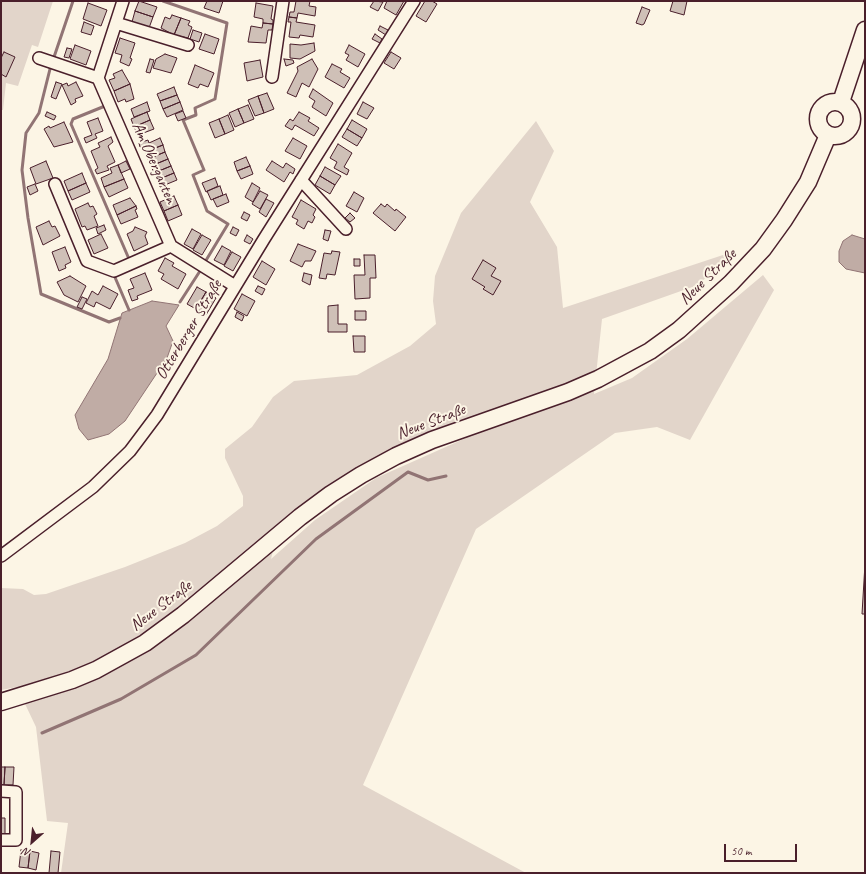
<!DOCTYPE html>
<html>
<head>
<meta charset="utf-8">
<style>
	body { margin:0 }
	#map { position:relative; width:866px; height:874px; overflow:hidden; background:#fcf5e5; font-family:Caveat,sans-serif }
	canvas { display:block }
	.frame { position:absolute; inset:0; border:2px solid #4a1f2b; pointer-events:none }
	.north { position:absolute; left:12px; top:822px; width:40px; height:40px; -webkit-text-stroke:3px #fcf5e5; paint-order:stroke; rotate:207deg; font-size:11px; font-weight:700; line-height:16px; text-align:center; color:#4a1f2b }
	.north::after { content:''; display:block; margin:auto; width:14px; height:18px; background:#4a1f2b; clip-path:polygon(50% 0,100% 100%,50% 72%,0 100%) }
	.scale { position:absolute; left:724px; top:844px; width:73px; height:18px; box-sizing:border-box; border:2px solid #4a1f2b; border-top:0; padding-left:5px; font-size:12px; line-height:14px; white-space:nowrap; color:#4a1f2b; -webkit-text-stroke:3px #fcf5e5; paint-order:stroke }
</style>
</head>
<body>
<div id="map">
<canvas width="866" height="874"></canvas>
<div class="frame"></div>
<div class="north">N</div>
<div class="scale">50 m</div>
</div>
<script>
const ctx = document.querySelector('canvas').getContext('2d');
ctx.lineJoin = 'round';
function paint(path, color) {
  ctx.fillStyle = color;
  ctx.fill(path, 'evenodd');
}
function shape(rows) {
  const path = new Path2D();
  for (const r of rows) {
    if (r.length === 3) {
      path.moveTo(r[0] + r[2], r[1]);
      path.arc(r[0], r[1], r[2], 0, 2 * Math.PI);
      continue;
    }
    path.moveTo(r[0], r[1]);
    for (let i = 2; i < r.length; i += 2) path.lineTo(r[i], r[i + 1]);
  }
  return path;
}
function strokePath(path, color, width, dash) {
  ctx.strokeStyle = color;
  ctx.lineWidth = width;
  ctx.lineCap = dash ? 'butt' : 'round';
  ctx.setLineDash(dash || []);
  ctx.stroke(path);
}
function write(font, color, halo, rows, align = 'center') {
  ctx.font = font + ' Caveat,sans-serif';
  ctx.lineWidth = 4;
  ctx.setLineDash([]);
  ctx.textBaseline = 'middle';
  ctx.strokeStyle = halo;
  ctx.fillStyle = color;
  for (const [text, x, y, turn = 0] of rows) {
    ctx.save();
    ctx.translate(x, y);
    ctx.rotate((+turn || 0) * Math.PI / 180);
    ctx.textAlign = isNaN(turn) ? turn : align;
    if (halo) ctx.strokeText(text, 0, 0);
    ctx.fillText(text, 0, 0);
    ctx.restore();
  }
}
const green = shape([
	[1,1,53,1,38,47,32,45,18,86,6,83,3,110,1,110],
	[536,121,554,151,530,202,557,247,563,308,729,253,723,262,698,285,602,319,594,394,632,378,687,339,763,275,774,290,690,440,657,427,615,433,476,529,363,785,526,873,61,873,68,823,47,821,36,727,17,687,1,690,1,588,23,589,34,595,46,594,125,567,185,543,217,526,243,506,243,496,225,458,225,449,252,427,273,397,294,381,357,375,410,346,436,324,433,301,435,276,461,213],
	[455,427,466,438,376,478,315,520,271,559,279,527]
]);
const water = shape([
	[852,235,865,239,865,273,846,269,839,262,839,251,843,241,852,235],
	[152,301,179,305,166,326,173,341,167,358,125,421,109,434,88,440,79,429,75,415,108,359,122,313,152,301]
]);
const stream = shape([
	[163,1,227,23,215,99,195,108,196,115,183,120,204,170,193,175,207,211,228,224,205,262],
	[53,60,73,1],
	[51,65,39,113,26,133,22,170,28,218,41,294,109,322,120,318],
	[105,106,73,119,71,124,129,259],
	[114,275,129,310],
	[180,302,200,271],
	[42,733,121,699,196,655,316,539,408,472,428,480,446,476]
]);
const building = shape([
	[139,1,157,7,153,17,135,11,139,1],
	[207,1,223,1,219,13,204,8,207,1],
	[296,1,310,1,309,6,316,7,315,16,298,13,297,18,289,17,290,12,294,12,296,1],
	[374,1,383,2,378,11,370,7,374,1],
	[387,1,404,1,396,15,384,8,387,1],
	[425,1,432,1,437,4,426,22,416,16,425,1],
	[673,1,687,1,684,15,670,11,673,1],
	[88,3,107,10,101,26,83,19,88,3],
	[256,3,273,6,271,19,273,20,273,24,263,23,263,19,254,17,256,3],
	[642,7,650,10,644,24,642,25,636,23,642,7],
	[135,11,153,17,149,28,132,22,135,11],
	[172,15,181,18,174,35,161,28,165,17,170,19,172,15],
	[289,17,297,18,296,22,315,25,313,37,300,35,299,38,289,37,291,22,288,22,289,17],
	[181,18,190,21,188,25,192,27,188,38,174,35,181,18],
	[84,22,94,26,91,35,81,32,84,22],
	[263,23,273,24,272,30,268,30,266,43,248,42,251,26,262,28,263,23],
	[380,26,388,30,386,35,378,30,380,26],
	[193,30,202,33,199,42,190,39,193,30],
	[205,34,219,39,214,54,199,49,205,34],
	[375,34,382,39,380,43,372,39,375,34],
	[120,38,135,43,130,58,132,59,129,66,120,62,122,55,115,53,120,38],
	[314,43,315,51,300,59,290,58,290,44,301,45,314,43],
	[75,45,91,51,86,65,70,59,75,45],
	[349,45,365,54,358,67,346,60,349,55,345,53,349,45],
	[67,48,72,49,69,58,64,57,67,48],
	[4,52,15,57,6,77,1,74,1,58,4,52],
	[391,52,401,58,394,69,384,63,391,52],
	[165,54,177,58,171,73,153,68,156,59,165,54],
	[150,59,154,60,150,73,146,72,150,59],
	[284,59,293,60,294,63,286,66,284,59],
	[312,59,318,69,309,87,302,83,296,97,287,93,298,71,297,67,312,59],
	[260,60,263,77,247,81,244,63,260,60],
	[332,64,342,69,340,72,350,78,344,88,325,77,332,64],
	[195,65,214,73,208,87,200,84,198,88,188,84,195,65],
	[122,70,130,84,114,91,109,80,115,78,113,74,122,70],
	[56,82,62,84,56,99,51,97,56,82],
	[76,82,83,96,75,99,76,102,71,105,62,85,67,83,68,86,76,82],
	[130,84,134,99,126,102,125,99,118,102,114,91,130,84],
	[174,87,177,95,160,101,157,94,174,87],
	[313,89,333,103,326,116,312,107,315,101,309,97,313,89],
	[267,93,274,109,264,113,258,96,267,93],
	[177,95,180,102,163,109,160,101,177,95],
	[258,96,264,113,255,116,248,100,258,96],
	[147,102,150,111,134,117,131,109,147,102],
	[180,102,183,110,167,117,163,109,180,102],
	[363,102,374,108,367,119,357,114,363,102],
	[248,105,254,119,244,123,238,109,248,105],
	[238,109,244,123,235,127,229,113,238,109],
	[183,111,186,118,178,121,175,114,183,111],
	[47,112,56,116,54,120,45,116,47,112],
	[147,112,150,120,134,127,131,119,147,112],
	[299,112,310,118,308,121,319,128,314,136,295,125,292,130,285,126,290,119,293,121,299,112],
	[228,115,234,130,225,134,219,119,228,115],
	[98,118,103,131,95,134,97,138,86,143,84,138,92,135,87,122,98,118],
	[219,119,225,134,215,138,209,123,219,119],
	[150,120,154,129,138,135,134,127,150,120],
	[352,120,367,129,362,138,347,129,352,120],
	[64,122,73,142,54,147,44,129,49,126,50,128,64,122],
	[347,129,362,138,357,146,342,137,347,129],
	[111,137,113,142,108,146,115,162,107,166,109,170,97,174,95,170,98,168,91,151,100,147,98,143,111,137],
	[160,138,163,145,145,152,143,146,140,147,139,143,148,140,149,143,160,138],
	[293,138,307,146,300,159,285,151,293,138],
	[338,144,352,153,344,167,349,170,347,175,334,168,337,162,330,158,338,144],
	[163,145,165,152,148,159,145,152,163,145],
	[165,152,168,159,151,166,148,159,165,152],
	[246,157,250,166,237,171,234,162,246,157],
	[168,159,171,166,154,173,151,166,168,159],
	[46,161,53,178,36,184,30,168,46,161],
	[126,161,130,169,121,173,118,165,126,161],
	[272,161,283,168,286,163,295,169,293,174,290,172,284,182,266,170,272,161],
	[118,165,124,179,104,187,101,178,112,173,110,168,118,165],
	[171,166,174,173,157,180,154,173,171,166],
	[250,166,253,174,241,179,237,171,250,166],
	[325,167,341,176,335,185,320,176,325,167],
	[82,173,86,183,68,191,64,181,82,173],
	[174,173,177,180,160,187,157,180,174,173],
	[320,176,335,185,330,194,315,185,320,176],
	[215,178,218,186,206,192,202,183,215,178],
	[124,179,128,188,109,197,104,187,124,179],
	[86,183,90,192,72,200,68,191,86,183],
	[252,183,260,188,253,202,245,197,252,183],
	[35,184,38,191,30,195,27,187,35,184],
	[220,186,223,195,211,200,207,191,220,186],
	[260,191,268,195,260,209,252,204,260,191],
	[354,192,364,198,357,212,346,206,354,192],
	[226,194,229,202,217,207,213,199,226,194],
	[174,196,178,205,164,211,160,202,174,196],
	[130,198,136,206,117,215,113,205,130,198],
	[266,199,274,203,266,217,259,212,266,199],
	[301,200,316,209,313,215,315,217,312,223,308,221,304,229,296,224,298,220,292,217,301,200],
	[88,203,90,207,93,206,97,214,94,216,98,226,87,230,85,226,82,227,75,209,88,203],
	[381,204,385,207,387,204,395,211,396,209,406,217,395,231,373,213,381,204],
	[178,205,182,215,168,221,164,211,178,205],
	[136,206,137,209,135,210,138,217,121,224,117,215,136,206],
	[244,212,250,215,247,221,241,218,244,212],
	[350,213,355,218,350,222,345,218,350,213],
	[49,221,52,227,55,226,60,236,43,245,36,227,49,221],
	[104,225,106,230,98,234,96,228,104,225],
	[135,227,147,232,145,236,148,244,134,251,127,234,133,231,135,227],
	[233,227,239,230,236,236,230,233,233,227],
	[192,229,201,234,193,249,184,244,192,229],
	[325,230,331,231,328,241,323,239,325,230],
	[101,234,108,248,94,254,88,240,101,234],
	[202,235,211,240,202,255,193,250,202,235],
	[247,235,253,239,250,244,244,241,247,235],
	[298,244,316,251,311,261,305,261,302,267,290,261,298,244],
	[222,246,231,251,224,265,214,260,222,246],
	[65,247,71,262,65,265,66,268,59,271,52,252,65,247],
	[332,251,340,252,335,275,327,274,326,279,319,278,324,253,331,254,332,251],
	[232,252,241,257,233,271,224,266,232,252],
	[364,255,375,255,376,278,370,278,370,298,355,299,354,275,365,275,364,255],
	[165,258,174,263,172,266,186,274,178,289,161,279,164,274,158,271,165,258],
	[354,259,360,259,360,266,354,266,354,259],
	[483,260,496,268,491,276,501,281,493,295,483,289,485,287,472,279,483,260],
	[262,261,275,269,266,285,253,277,262,261],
	[145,273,152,290,137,296,138,299,132,301,128,290,134,288,130,279,145,273],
	[304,273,312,275,310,285,302,281,304,273],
	[70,276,86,286,78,302,64,295,57,282,70,276],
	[103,286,118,294,110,309,96,302,94,307,86,303,92,291,98,295,103,286],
	[258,286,265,289,262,295,255,291,258,286],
	[197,287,206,292,196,309,187,304,197,287],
	[206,292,216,298,206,315,196,309,206,292],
	[242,294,255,301,247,316,234,309,242,294],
	[82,297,87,299,82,309,77,307,82,297],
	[338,305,338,324,347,324,347,332,328,332,328,306,338,305],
	[355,311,366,311,366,320,355,320,355,311],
	[237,312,244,316,242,321,235,317,237,312],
	[353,336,365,336,365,352,354,352,353,336],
	[865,564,865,614,862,614,865,564],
	[1,767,5,767,4,785,1,784,1,767],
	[5,767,14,767,13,785,4,785,5,767],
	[1,818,5,818,5,836,1,835,1,818],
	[21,850,30,851,28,868,19,867,21,850],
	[30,851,39,853,36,870,28,868,30,851],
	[51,851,60,852,58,873,49,873,51,851]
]);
const street = shape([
	[123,1,98,78,171,246,235,286],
	[116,23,188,45],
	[39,58,98,78],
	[272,77,283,1],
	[301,180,346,229],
	[55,184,87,261,114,271,171,246],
	[1,556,93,487,130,451,157,415,264,239,414,1],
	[1,791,16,792,16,840,1,840]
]);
const secondary = shape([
	[835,119,17],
	[841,102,865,30],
	[1,702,72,680,96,670,145,643,183,615,300,517,331,494,361,475,396,456,432,440,568,392,598,379,650,351,679,330,731,283,763,249,784,220,808,182,828,135]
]);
const streetNames = [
	["Am Obergarten",154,163,66],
	["Neue Straße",708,277,-44],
	["Otterberger Straße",189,330,-59],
	["Neue Straße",431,422,-21],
	["Neue Straße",161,606,-37]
];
paint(green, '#e2d5ca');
paint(water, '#c0aca5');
strokePath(water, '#917474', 1);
strokePath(stream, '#917474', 3);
paint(building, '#cfc0b7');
strokePath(building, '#4a1f2b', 1);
strokePath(street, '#4a1f2b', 14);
strokePath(secondary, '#4a1f2b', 19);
strokePath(street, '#fcf5e5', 11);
strokePath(secondary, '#fcf5e5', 16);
write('17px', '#4a1f2b', '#fcf5e5', streetNames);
</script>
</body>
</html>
